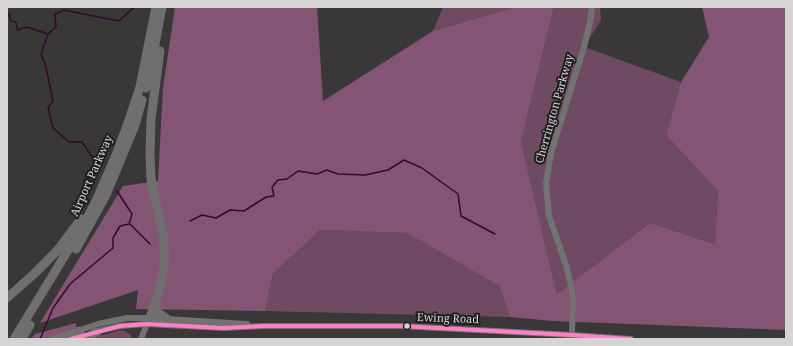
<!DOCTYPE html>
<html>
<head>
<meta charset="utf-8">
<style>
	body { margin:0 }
	#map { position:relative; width:793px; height:346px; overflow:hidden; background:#3a3739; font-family:"Noto Serif",serif }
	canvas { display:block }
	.frame { position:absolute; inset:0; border:8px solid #d6d3d5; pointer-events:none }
</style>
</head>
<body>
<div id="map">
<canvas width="793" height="346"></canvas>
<div class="frame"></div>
</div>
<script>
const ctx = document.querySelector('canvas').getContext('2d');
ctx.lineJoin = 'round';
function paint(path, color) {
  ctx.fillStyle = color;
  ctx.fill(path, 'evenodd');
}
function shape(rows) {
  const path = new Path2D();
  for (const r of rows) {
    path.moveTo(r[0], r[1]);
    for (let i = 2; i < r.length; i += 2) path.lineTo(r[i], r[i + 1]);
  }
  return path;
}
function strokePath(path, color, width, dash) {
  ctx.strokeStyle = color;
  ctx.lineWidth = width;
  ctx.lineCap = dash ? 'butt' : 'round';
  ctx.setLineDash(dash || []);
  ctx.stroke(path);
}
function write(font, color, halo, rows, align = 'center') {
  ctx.font = font + ' "Noto Serif",serif';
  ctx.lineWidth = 4;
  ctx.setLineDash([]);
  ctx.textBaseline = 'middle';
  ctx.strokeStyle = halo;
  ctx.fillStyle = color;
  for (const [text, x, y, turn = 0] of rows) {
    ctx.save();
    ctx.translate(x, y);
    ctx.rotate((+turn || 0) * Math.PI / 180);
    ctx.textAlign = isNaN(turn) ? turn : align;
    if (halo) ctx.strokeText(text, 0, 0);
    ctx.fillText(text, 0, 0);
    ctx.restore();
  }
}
const green = shape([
	[443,7,515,7,433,31],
	[554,7,600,7,601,20,584,47,681,82,666,135,718,191,715,244,650,223,557,294,521,142],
	[320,230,407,233,499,286,510,317,265,311,273,274],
	[122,330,130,334,132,339,96,339,99,336]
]);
const forest = shape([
	[175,7,317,7,323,101,433,31,515,7,554,7,521,142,557,294,650,223,715,244,718,191,666,135,681,82,709,37,702,7,786,7,786,330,553,321,510,317,499,286,407,233,320,230,273,274,265,311,136,309,138,290,40,323,123,186,158,181,163,88],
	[76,323,76,328,68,332,71,339,31,339,35,334]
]);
const stream = shape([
	[7,13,9,14,11,21,16,22,17,30,27,27,48,34],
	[99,167,82,142,69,142,53,128,48,108,53,101,46,67,41,54,48,34,56,27,55,14,64,10,119,21,134,7],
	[190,221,202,215,216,218,230,210,244,211,266,197,274,196,272,187,278,180,287,179,298,171,317,174,327,170,338,174,365,175,388,170,404,160,422,168,458,194,461,216,495,234],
	[130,224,150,244],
	[40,339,53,308,70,284,113,248,113,238,120,226,129,224,132,214,117,191]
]);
const minor = shape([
	[94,332,120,326,147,324,223,328,264,326,400,326,572,335,631,339],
	[572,335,573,300,571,285,565,262,549,216,546,183,551,153,584,47,590,22,592,7],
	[53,339,98,324,127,318,150,318,247,324],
	[71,339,83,335],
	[141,339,148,321]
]);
const highway = shape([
	[146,88,153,55,162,7],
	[76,249,106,195,135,125,142,100],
	[7,298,35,273,57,251,81,219],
	[155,305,157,312,166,318],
	[150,318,162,281,165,257,163,234,151,179,150,155,151,119,160,51],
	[79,331,82,339],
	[14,339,84,224,96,201,116,155,128,123,140,87,156,7],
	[22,339,30,325],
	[88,339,90,336,97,332]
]);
const bus1 = shape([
	[71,339,120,326,147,324,223,328,264,326,400,326,572,335,631,339]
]);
const markers = [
	[407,326,3.5,"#d6d3d5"]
];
const streetNames = [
	["Cherrington Parkway",555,109,-74],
	["Airport Parkway",92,176,-66],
	["Ewing Road",448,319,2]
];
paint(green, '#6f4b63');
paint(forest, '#845474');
strokePath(stream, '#340929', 1.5);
strokePath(minor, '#737273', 6);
strokePath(highway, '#716e70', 9);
strokePath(bus1, '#ff80c5', 4);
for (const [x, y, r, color] of markers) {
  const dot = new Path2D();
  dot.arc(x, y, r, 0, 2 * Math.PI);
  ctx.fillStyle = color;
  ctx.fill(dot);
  strokePath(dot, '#211e20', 1.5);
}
write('11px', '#d6d3d5', '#211e20', streetNames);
</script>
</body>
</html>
